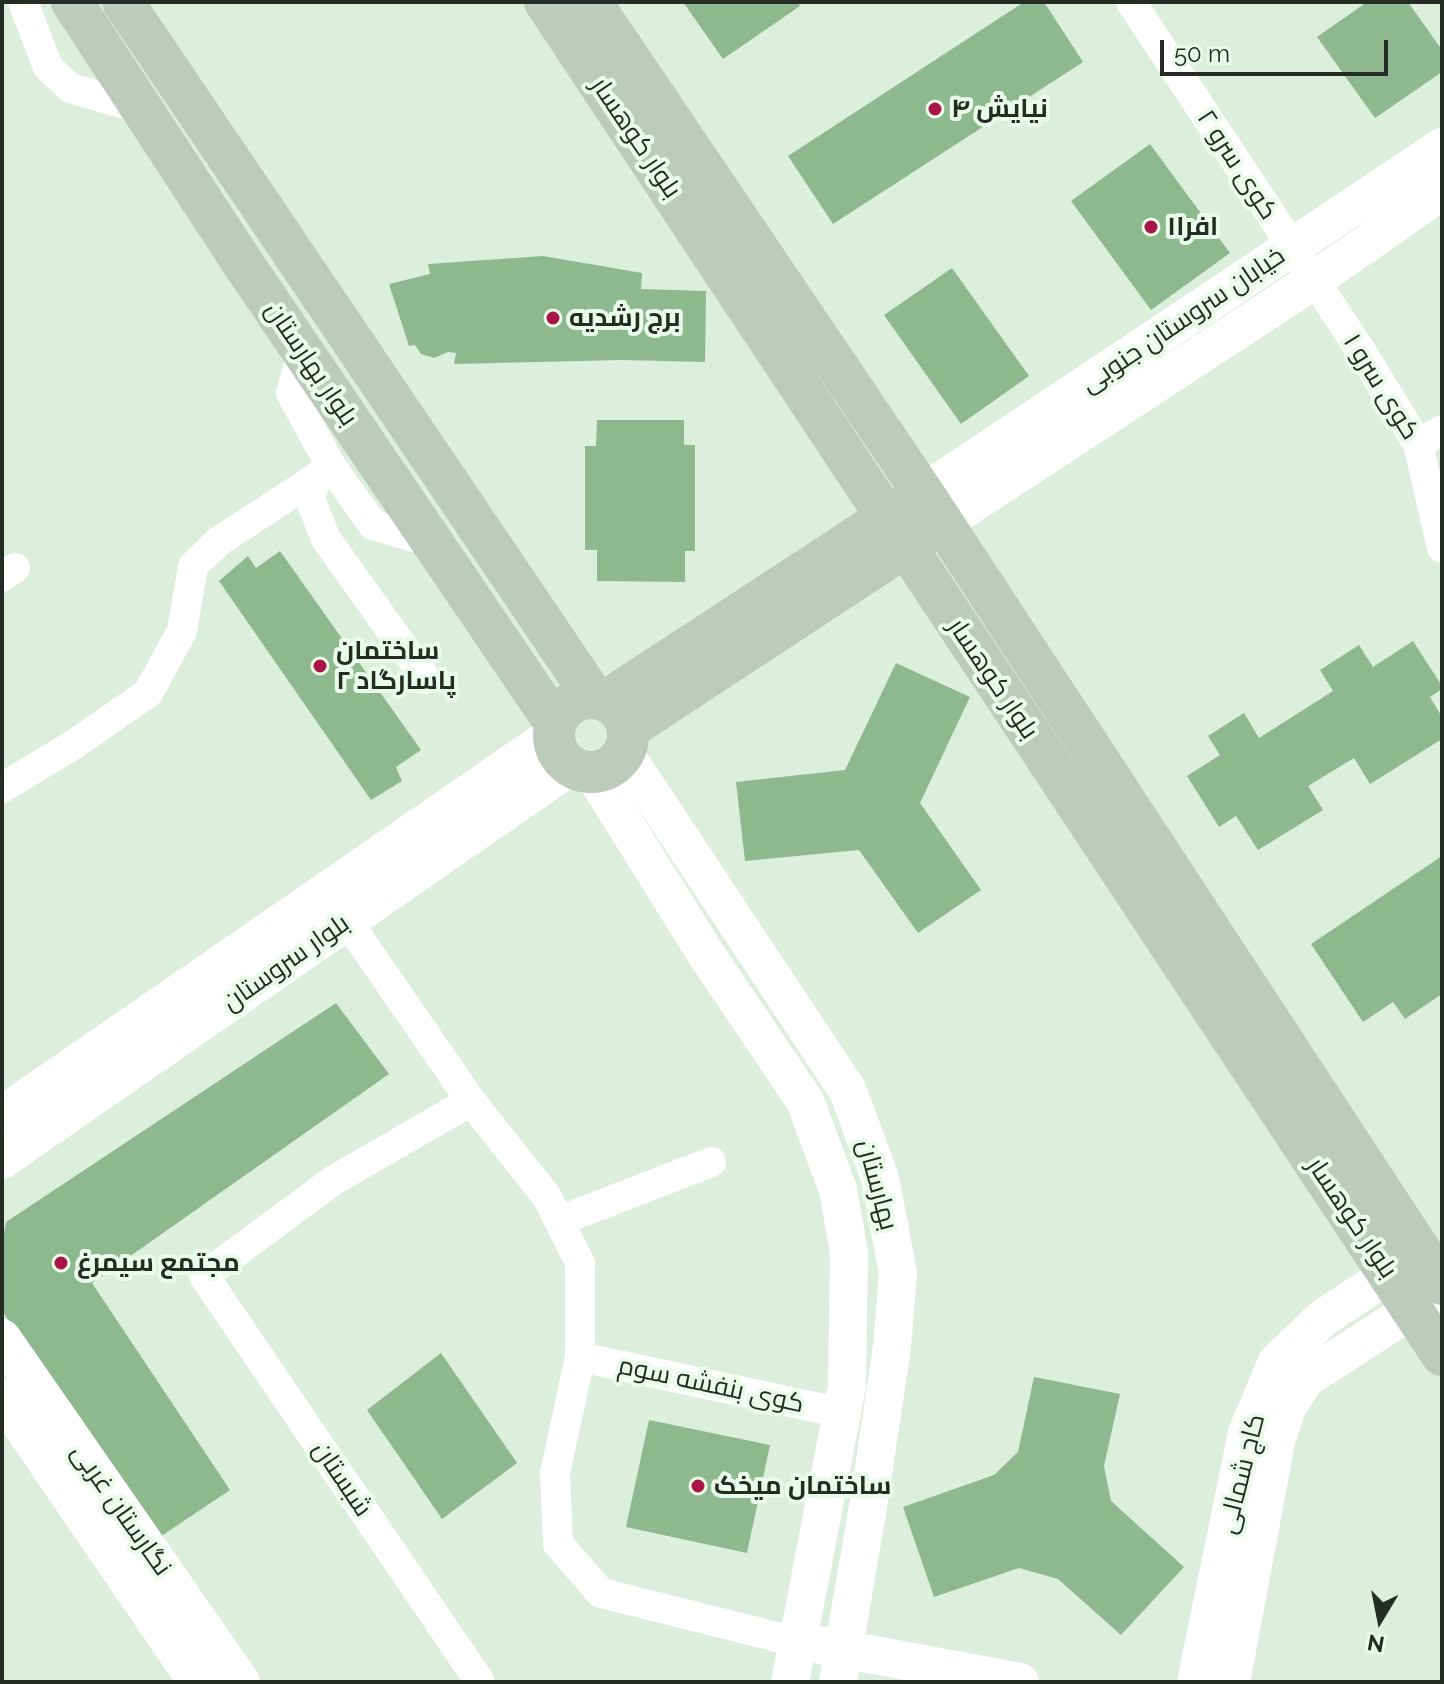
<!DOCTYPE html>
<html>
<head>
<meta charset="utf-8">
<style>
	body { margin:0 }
	#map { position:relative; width:1444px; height:1684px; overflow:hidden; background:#dceedc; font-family:Raleway,sans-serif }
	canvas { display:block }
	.frame { position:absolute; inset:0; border:4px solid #252b25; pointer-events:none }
	.north { position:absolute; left:1340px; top:1580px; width:80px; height:80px; -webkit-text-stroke:6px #e9fbe9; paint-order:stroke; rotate:190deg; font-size:22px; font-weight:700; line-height:32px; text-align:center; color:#252b25 }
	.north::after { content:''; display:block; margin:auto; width:28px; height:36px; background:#252b25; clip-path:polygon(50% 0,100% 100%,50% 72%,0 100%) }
	.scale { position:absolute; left:1160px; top:40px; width:228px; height:36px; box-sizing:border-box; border:4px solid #252b25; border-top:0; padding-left:10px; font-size:24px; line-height:28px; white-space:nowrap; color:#252b25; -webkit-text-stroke:6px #e9fbe9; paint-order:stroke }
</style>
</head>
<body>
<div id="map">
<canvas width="1444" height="1684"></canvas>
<div class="frame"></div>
<div class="north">N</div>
<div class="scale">50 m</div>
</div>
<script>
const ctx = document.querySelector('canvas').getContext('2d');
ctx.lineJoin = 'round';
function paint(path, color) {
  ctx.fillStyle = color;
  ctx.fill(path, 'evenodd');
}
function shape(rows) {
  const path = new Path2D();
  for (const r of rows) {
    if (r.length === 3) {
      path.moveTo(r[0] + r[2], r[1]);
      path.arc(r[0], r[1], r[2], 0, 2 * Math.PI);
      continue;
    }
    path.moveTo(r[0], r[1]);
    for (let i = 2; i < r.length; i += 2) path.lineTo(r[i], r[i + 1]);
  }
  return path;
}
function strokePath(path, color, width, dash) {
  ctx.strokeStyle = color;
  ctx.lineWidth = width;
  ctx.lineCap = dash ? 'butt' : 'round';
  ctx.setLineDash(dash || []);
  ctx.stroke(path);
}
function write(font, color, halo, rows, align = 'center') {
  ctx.font = font + ' Raleway,Cairo,sans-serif';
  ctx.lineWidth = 8;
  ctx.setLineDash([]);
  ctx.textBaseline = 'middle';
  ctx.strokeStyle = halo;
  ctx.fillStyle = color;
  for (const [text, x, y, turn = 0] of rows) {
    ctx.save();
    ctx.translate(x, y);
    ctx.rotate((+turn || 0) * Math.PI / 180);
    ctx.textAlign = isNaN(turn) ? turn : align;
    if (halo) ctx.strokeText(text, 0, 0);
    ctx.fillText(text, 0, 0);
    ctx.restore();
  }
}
const building = shape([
	[683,2,798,2,800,6,723,59],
	[1024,2,1044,2,1083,62,833,224,788,156],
	[1367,2,1408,2,1442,50,1442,72,1375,118,1317,37],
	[1150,144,1230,253,1151,310,1071,201],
	[543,256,642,273,641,289,706,291,705,362,621,360,454,364,456,353,448,352,434,358,421,354,415,345,409,346,389,284,430,274,428,264],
	[952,268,1029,376,961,424,884,315],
	[597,420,684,420,684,445,695,445,695,551,685,551,685,582,597,581,597,550,585,550,585,446,596,446],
	[280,551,421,750,396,767,402,781,371,800,219,581,248,556,256,568],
	[1413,641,1442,686,1442,689,1430,697,1442,717,1442,739,1370,784,1354,758,1308,786,1323,810,1258,850,1236,816,1219,827,1187,776,1220,755,1208,736,1244,713,1259,738,1333,691,1320,670,1359,645,1373,667],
	[896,663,970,697,920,803,981,890,918,933,859,850,745,861,736,782,845,770],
	[1442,856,1442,994,1405,1019,1393,1002,1363,1022,1311,944],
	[336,1003,389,1074,92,1283,230,1490,157,1539,2,1311,2,1244,6,1222],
	[441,1353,517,1463,442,1519,367,1410],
	[1034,1377,1120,1394,1104,1466,1111,1501,1184,1567,1121,1635,1058,1579,1019,1568,934,1597,903,1507,994,1475,1018,1452],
	[649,1420,770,1445,747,1553,626,1527]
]);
const minor = shape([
	[23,2,48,67,70,88,143,109],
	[1131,2,1361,351,1418,444,1442,548],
	[303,351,291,393,331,466,373,525,432,542],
	[1418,444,1442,430],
	[323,472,316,478,310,499,326,539,426,679],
	[2,577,15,568],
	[2,788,73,745,148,693,182,631,193,566,219,541,316,478],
	[347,921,471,1101,547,1197,580,1263,580,1357,555,1473,558,1544,601,1593,797,1642],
	[471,1101,334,1180,204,1276,480,1682],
	[559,1221,711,1162],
	[580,1357,842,1413]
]);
const tertiary = shape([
	[923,493,1442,147],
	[943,523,1313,281,1442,191],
	[624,753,848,1091,880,1178,898,1273,892,1347,868,1507,838,1682],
	[593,773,706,954,805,1101,838,1190,849,1252,847,1386,790,1682],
	[2,1115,553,735],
	[2,1160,570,767],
	[2,1338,241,1682],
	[2,1397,197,1682],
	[820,1645,1020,1682],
	[1196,1682,1247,1433,1277,1362,1323,1318,1415,1257],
	[1231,1682,1276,1442,1287,1408,1305,1379,1439,1292]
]);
const secondary = shape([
	[72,2,244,265,555,723],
	[123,2,594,698],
	[545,2,1442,1355],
	[591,2,923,493,1442,1284],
	[591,735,37],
	[606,701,910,502],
	[628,729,928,532]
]);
const markers = [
	[935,109,8,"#a91548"],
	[1151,227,8,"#a91548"],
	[553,318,8,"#a91548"],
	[320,666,8,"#a91548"],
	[61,1263,8,"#a91548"],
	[698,1486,8,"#a91548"]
];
const poiNames = [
	["نیایش ۴",951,109],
	["افرا۱",1167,227],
	["برج رشدیه",569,318],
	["ساختمان",336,651],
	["پاسارگاد ۲",336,681],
	["مجتمع سیمرغ",77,1263],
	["ساختمان میخک",714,1486]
];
const streetNames = [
	["بلوار کوهسار",636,138,56],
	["کوی سرو ۲",1237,165,57],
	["خیابان سروستان جنوبی",1183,320,-34],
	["بلوار بهارستان",311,364,56],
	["کوی سرو ۱",1381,387,58],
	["بلوار کوهسار",993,679,56],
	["بلوار سروستان",286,963,-35],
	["بهارستان",877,1185,75],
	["بلوار کوهسار",1352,1218,56],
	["کوی بنفشه سوم",711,1385,12],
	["کاج شمالی",1242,1474,-76],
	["شبستان",342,1479,56],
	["نگارستان غربی",121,1510,55]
];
paint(building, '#8eb98e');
strokePath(minor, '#fff', 30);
strokePath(tertiary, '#fff', 38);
strokePath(secondary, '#bccbbc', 42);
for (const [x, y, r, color] of markers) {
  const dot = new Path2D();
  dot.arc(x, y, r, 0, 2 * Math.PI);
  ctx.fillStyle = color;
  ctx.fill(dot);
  strokePath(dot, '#e9fbe9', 3);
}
write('bold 26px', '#252b25', '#e9fbe9', poiNames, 'left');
write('26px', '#252b25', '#e9fbe9', streetNames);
</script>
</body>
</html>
